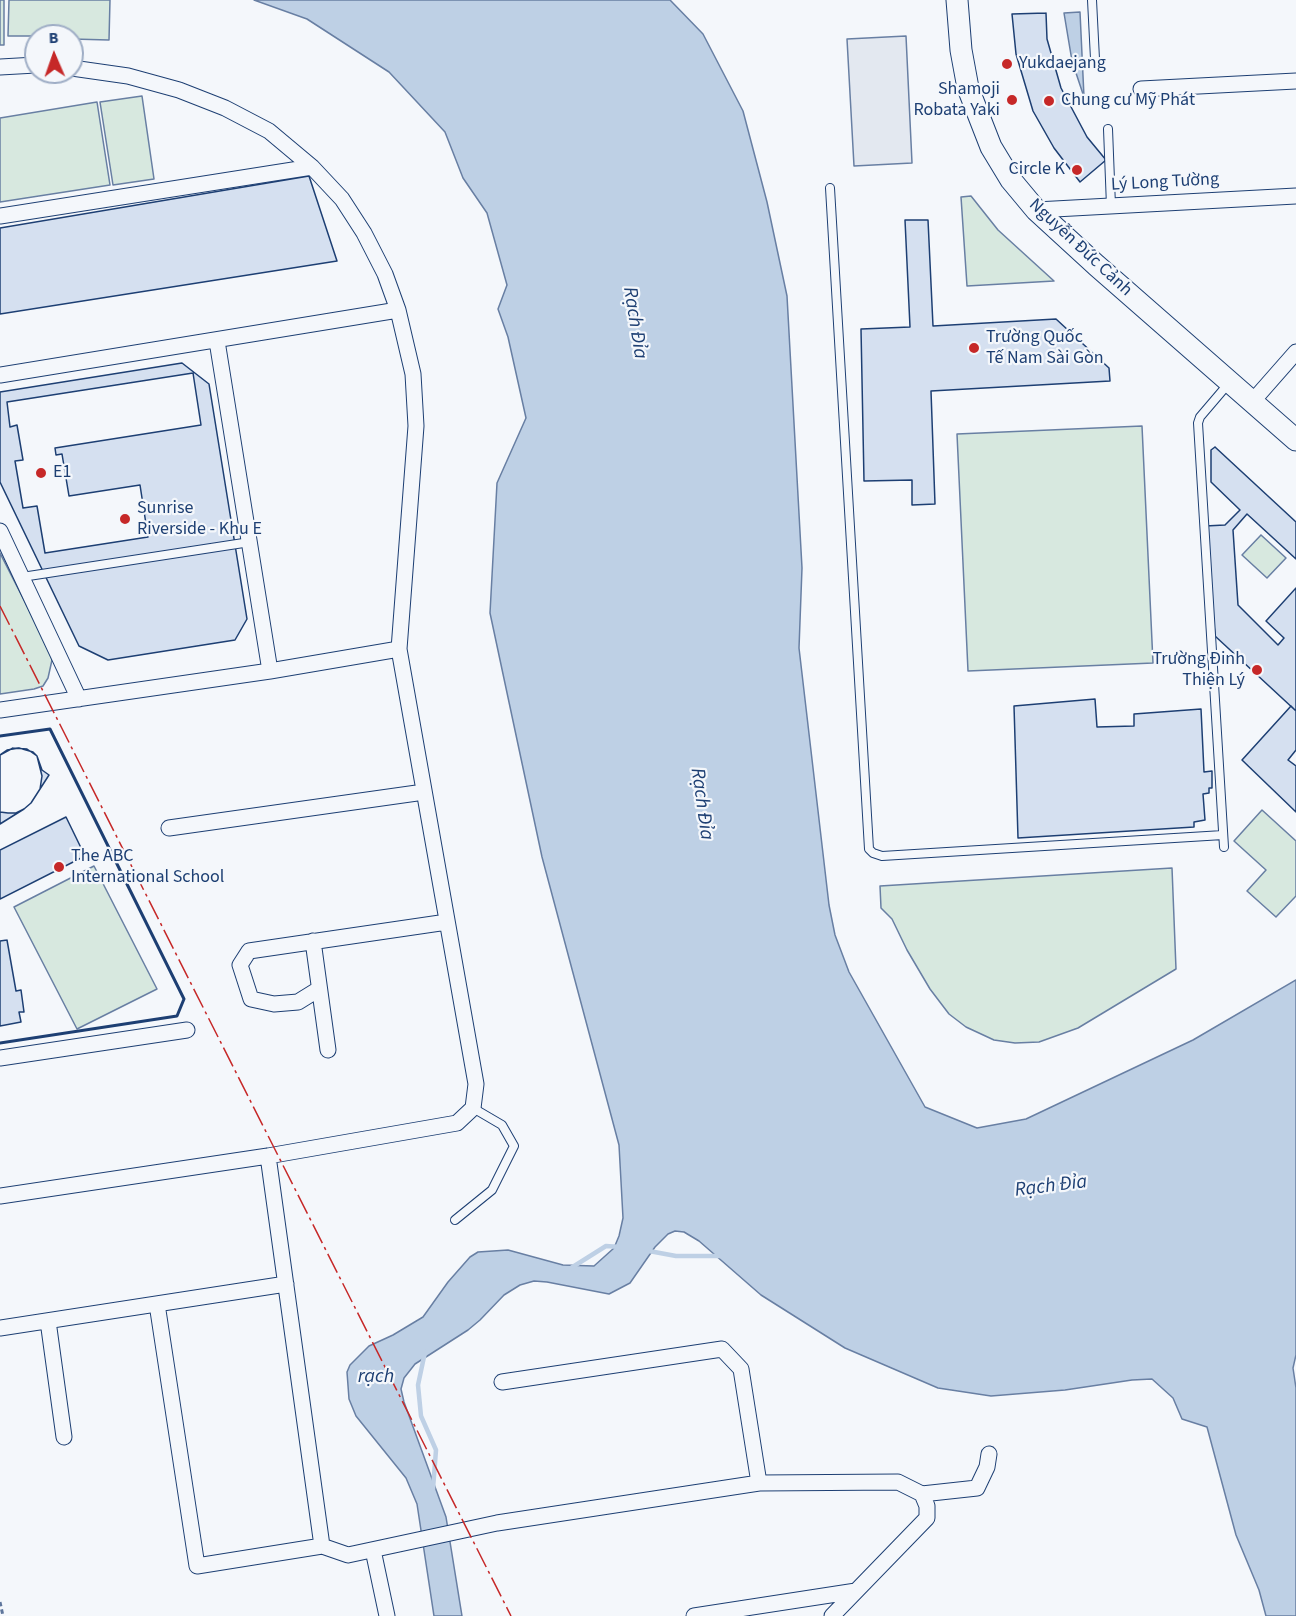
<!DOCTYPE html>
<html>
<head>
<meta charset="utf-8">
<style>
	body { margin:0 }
	#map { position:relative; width:1296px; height:1616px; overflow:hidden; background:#f4f7fb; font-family:"Source Sans 3",sans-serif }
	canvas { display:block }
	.north { position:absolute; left:24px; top:24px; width:60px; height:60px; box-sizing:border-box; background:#f4f7fb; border:2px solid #9eadc5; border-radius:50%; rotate:358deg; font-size:16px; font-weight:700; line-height:24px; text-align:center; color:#1d3f73 }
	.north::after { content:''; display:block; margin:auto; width:21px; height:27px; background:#c62828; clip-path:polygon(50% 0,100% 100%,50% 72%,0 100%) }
</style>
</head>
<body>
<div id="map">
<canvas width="1296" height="1616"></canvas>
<div class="north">B</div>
</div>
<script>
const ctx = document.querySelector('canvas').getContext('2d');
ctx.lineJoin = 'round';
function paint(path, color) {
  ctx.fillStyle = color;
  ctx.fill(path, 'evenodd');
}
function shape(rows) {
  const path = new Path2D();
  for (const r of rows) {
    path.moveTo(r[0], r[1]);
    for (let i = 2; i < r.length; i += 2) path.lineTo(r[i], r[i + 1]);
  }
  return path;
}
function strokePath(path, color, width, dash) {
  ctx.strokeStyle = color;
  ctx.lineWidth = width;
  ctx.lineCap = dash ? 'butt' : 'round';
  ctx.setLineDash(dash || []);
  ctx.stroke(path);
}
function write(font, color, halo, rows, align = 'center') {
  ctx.font = font + ' "Source Sans 3",sans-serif';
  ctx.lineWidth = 4.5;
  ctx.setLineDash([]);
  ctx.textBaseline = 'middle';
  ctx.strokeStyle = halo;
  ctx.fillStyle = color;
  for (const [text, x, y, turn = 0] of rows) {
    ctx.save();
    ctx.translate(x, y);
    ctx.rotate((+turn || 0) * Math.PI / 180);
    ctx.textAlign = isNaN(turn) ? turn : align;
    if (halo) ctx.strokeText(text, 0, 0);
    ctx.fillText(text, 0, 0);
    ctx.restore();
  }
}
const green = shape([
	[0,0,4,0,4,45,0,45,0,0],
	[9,0,110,0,109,40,72,39,72,36,8,36,9,0],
	[142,96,154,179,113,185,100,102,142,96],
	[97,102,110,185,0,202,0,118,97,102],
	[971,196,998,230,1054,281,967,286,961,197,971,196],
	[1142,426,1153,663,968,671,957,434,1142,426],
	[1261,535,1286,558,1267,578,1242,555,1261,535],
	[0,553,50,651,52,660,48,678,43,686,34,689,0,694,0,553],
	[1262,810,1296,841,1296,896,1276,917,1247,891,1266,870,1234,841,1262,810],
	[94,866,157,989,77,1029,14,907,94,866],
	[1172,868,1176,969,1078,1028,1039,1042,1015,1043,994,1040,966,1027,949,1014,930,989,907,950,892,919,881,908,880,886,1172,868]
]);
const parking = shape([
	[906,36,912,163,854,166,847,39,906,36]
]);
const water = shape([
	[254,0,670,0,703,34,743,111,767,202,787,296,802,568,799,648,829,905,835,935,849,972,925,1107,977,1128,1026,1119,1193,1040,1296,980,1296,1355,1293,1368,1296,1388,1296,1616,1266,1616,1259,1590,1236,1535,1207,1427,1182,1419,1173,1398,1152,1379,1132,1380,1065,1390,991,1396,938,1388,845,1348,761,1295,699,1241,684,1232,675,1231,668,1234,655,1247,630,1283,609,1294,547,1282,534,1281,520,1285,504,1295,480,1320,468,1330,415,1364,404,1378,401,1389,404,1402,446,1517,462,1616,434,1616,417,1504,406,1478,356,1416,349,1399,347,1372,350,1365,369,1346,393,1335,423,1317,448,1282,470,1257,478,1252,508,1250,563,1265,594,1266,614,1248,619,1236,623,1218,619,1145,542,857,490,613,497,483,526,418,508,337,498,309,507,285,487,213,463,178,445,132,389,72,307,19,254,0],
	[1080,12,1084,97,1072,61,1064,13,1080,12]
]);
const stream = shape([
	[649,1251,676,1256,721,1256],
	[571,1268,606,1246,620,1247],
	[425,1352,418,1385,421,1416,436,1450,433,1489]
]);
const building = shape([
	[1046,13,1047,39,1061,88,1087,137,1106,160,1080,182,1054,148,1033,111,1016,54,1012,14,1046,13],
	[309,176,337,261,0,314,0,228,309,176],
	[905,220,928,220,933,326,1056,319,1109,368,1110,381,931,391,935,504,912,505,912,480,864,481,861,329,910,327,905,220],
	[182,363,209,384,247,619,235,640,108,660,79,646,0,482,0,392,182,363],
	[193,373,201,425,55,448,56,455,62,454,69,496,140,485,148,537,45,553,37,506,23,508,15,461,23,460,17,425,10,427,7,402,193,373],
	[1215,447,1296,522,1296,559,1247,514,1233,530,1238,605,1278,645,1284,638,1266,621,1296,588,1296,711,1215,636,1205,526,1225,525,1240,510,1211,482,1211,450,1215,447],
	[1095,699,1097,727,1134,726,1134,714,1201,709,1204,772,1212,771,1212,788,1209,788,1209,793,1203,794,1205,820,1194,822,1194,827,1018,838,1014,706,1095,699],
	[1291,706,1296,711,1296,750,1288,760,1296,766,1296,812,1242,760,1291,706],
	[13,748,27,749,37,756,42,776,40,789,31,803,24,809,16,813,8,813,0,812,0,755,13,748],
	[19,748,33,752,37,756,42,770,49,775,31,803,24,809,0,824,0,755,7,750,19,748],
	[66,817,85,856,0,899,0,850,66,817],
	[7,940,16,991,21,990,24,1012,19,1012,21,1022,0,1026,0,941,7,940]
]);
const path = shape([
	[0,1602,3,1616]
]);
const lane = shape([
	[1092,0,1095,59],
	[1108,129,1111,206],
	[830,188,869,849,873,853,882,856,1223,835],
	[22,577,250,542],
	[1224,847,1198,423,1200,417,1229,383],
	[455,1220,492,1190,514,1146,502,1125,473,1108]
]);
const street = shape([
	[0,67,36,65],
	[1141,89,1296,81],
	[1036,210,1296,196],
	[0,216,312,167],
	[217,341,270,671],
	[0,375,398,310],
	[1252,402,1296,352],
	[0,531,79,699],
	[0,710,270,671,399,649],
	[169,828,424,792],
	[313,941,328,1050],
	[319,989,298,1002,274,1004,251,999,240,965,249,951,447,922],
	[0,1058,187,1030],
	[268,1156,322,1546],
	[0,1196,268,1156,457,1123,473,1108,476,1084,399,649,416,426,413,374,398,310,385,274,364,233,342,199,312,167,269,131,225,108,179,90,128,76,72,68],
	[157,1304,197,1566,322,1546,348,1555,497,1523,759,1483,898,1482,922,1494,977,1488,987,1467,989,1454],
	[48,1321,64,1437],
	[0,1328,286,1284],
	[502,1382,722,1349,741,1369,759,1483],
	[373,1550,387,1616],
	[694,1616,856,1591],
	[832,1616,927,1518,927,1506,922,1494]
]);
const secondary = shape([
	[957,0,961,50,968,88,991,147,1011,180,1036,210,1096,265,1296,440]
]);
const wall = shape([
	[0,736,50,729,184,999,177,1016,0,1043]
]);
const power = shape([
	[0,606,511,1616]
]);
const markers = [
	[1007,64,6,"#c62828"],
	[1012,100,6,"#c62828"],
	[1049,101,6,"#c62828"],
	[1077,170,6,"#c62828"],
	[974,348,6,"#c62828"],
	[41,473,6,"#c62828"],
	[125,519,6,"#c62828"],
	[1257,670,6,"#c62828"],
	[59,867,6,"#c62828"]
];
const poiNames = [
	["Yukdaejang",1019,64],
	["Shamoji",1000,90,"right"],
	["Robata Yaki",1000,111,"right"],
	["Chung cư Mỹ Phát",1061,101],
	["Circle K",1065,170,"right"],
	["Trường Quốc",986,338],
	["Tế Nam Sài Gòn",986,359],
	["E1",53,473],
	["Sunrise",137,509],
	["Riverside - Khu E",137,530],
	["Trường Đinh",1245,660,"right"],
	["Thiện Lý",1245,681,"right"],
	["The ABC",71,857],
	["International School",71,878]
];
const streetNames = [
	["Lý Long Tường",1165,183,-3],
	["Nguyễn Đức Cảnh",1080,248,43]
];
const waterNames = [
	["Rạch Đỉa",634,323,81],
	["Rạch Đỉa",701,804,82],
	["Rạch Đỉa",1051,1187,-7],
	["rạch",376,1378]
];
paint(green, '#d7e8df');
strokePath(green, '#687fa3', 1.5);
paint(parking, '#e3e8f0');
strokePath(parking, '#687fa3', 1.5);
paint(water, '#bed0e5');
strokePath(water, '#687fa3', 1.5);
strokePath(stream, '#bed0e5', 4.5);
paint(building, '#d5e0f0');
strokePath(building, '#1d3f73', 1.5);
strokePath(lane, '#1d3f73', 10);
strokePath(street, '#1d3f73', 17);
strokePath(secondary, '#1d3f73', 23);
strokePath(path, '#5e769c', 3, [4.5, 3]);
strokePath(lane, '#f4f7fb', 8);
strokePath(street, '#f4f7fb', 15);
strokePath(secondary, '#f4f7fb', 21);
strokePath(wall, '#1d3f73', 3);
strokePath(power, '#c62828', 1.5, [21, 4.5, 3, 4.5]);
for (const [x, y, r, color] of markers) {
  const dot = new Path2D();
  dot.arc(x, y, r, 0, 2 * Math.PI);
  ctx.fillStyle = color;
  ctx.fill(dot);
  strokePath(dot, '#f4f7fb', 2);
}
write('18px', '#1d3f73', '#f4f7fb', poiNames, 'left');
write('18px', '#1d3f73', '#f4f7fb', streetNames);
write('italic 20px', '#1d3f73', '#f4f7fb', waterNames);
</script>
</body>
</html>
